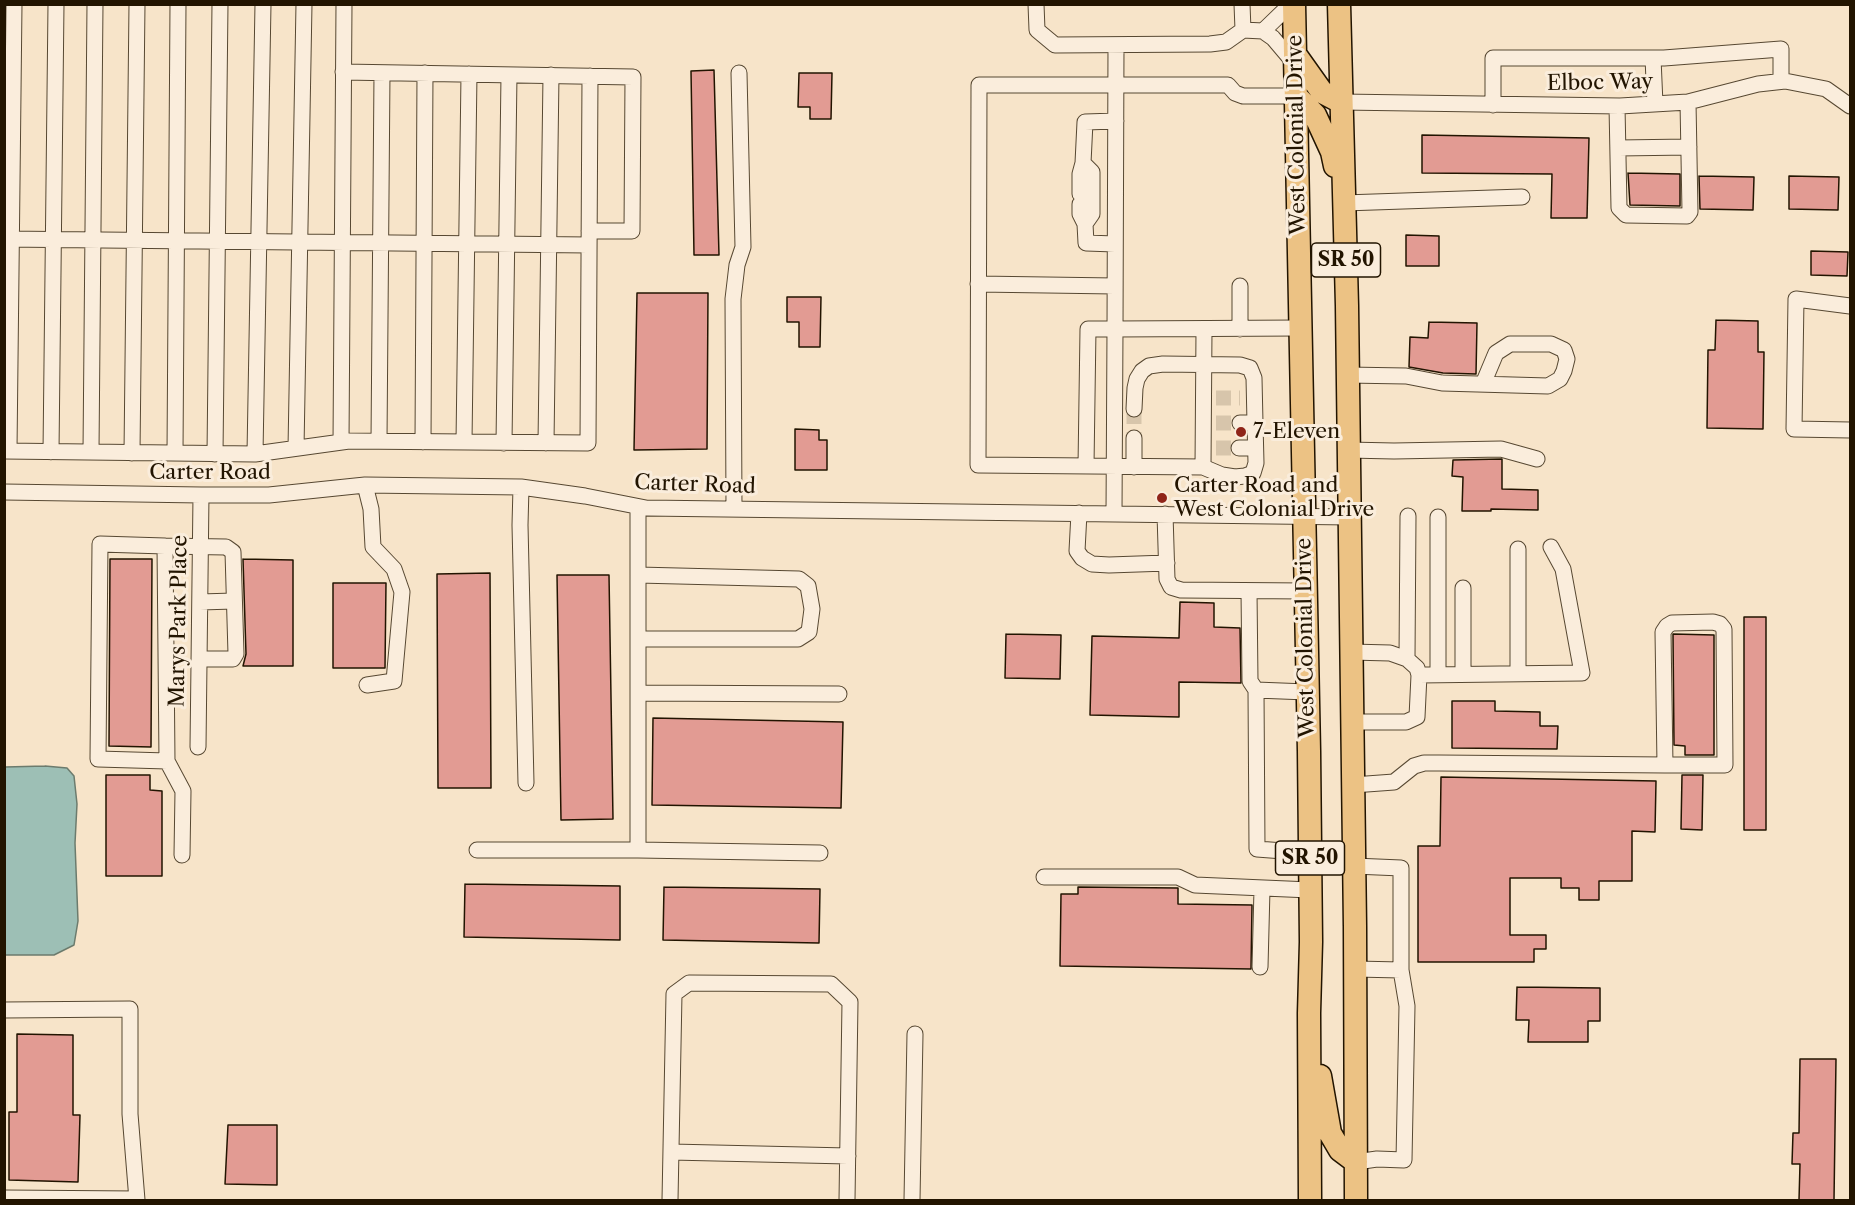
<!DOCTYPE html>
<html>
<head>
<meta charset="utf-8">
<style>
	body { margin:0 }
	#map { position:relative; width:1855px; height:1205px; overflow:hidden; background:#f7e4c9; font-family:"Libre Caslon Text",serif }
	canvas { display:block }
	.frame { position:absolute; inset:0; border:6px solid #221400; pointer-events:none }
</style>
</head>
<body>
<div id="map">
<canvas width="1855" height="1205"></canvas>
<div class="frame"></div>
</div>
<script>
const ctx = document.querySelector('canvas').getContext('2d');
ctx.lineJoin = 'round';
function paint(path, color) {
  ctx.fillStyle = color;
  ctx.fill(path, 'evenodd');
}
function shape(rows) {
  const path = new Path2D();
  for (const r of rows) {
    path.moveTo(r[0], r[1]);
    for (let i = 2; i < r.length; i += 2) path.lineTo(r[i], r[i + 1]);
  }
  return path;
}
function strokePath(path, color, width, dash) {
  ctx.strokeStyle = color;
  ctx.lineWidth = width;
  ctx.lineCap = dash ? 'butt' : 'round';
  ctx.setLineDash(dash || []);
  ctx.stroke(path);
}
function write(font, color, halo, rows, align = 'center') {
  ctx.font = font + ' "Libre Caslon Text",serif';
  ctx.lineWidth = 6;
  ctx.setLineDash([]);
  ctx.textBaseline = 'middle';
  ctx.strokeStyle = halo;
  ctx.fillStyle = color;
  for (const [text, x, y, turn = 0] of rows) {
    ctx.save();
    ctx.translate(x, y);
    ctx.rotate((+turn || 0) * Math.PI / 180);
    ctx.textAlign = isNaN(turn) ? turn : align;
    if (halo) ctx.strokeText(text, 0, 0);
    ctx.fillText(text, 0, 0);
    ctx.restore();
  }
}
const water = shape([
	[45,766,67,768,74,776,77,804,75,843,78,921,74,945,54,955,5,955,5,767,45,766]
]);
const building = shape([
	[714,70,719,255,694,255,691,71,714,70],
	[799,73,832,73,831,119,810,119,810,107,798,107,799,73],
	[1422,135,1589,138,1587,218,1551,218,1552,174,1422,173,1422,135],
	[1628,173,1680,174,1680,206,1630,205,1628,173],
	[1699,176,1754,177,1753,210,1700,209,1699,176],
	[1789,176,1839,177,1838,210,1789,209,1789,176],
	[1406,235,1439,236,1439,266,1406,266,1406,235],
	[1811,251,1848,252,1847,276,1811,275,1811,251],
	[637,293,708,293,707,449,634,450,637,293],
	[787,297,821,297,820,347,799,347,799,322,787,322,787,297],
	[1716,320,1758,321,1758,352,1764,352,1763,429,1707,428,1708,350,1715,350,1716,320],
	[1429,322,1477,323,1476,374,1443,373,1409,367,1410,337,1428,338,1429,322],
	[795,429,819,430,819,440,827,440,827,470,795,470,795,429],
	[1502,459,1502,489,1538,490,1538,510,1491,509,1491,511,1462,511,1463,477,1452,476,1453,460,1502,459],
	[110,559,152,559,151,747,109,746,110,559],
	[243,559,293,560,293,666,243,666,246,654,243,559],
	[490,573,491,788,438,788,437,574,490,573],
	[557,575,609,575,613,819,561,820,557,575],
	[333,583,386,583,385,668,333,668,333,583],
	[1180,602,1214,603,1214,627,1240,628,1241,683,1179,682,1179,717,1090,715,1092,636,1179,638,1180,602],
	[1744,617,1766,617,1766,830,1744,830,1744,617],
	[1006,634,1061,635,1060,679,1005,678,1006,634],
	[1673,634,1714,635,1714,755,1685,755,1685,746,1674,745,1673,634],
	[1452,701,1495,701,1495,711,1540,712,1540,726,1558,726,1557,749,1452,748,1452,701],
	[653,718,843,722,841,808,652,805,653,718],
	[106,775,150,775,150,790,162,791,162,876,106,876,106,775],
	[1682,775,1703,775,1702,830,1681,829,1682,775],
	[1441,777,1656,781,1655,832,1632,831,1632,881,1599,881,1599,900,1579,900,1579,888,1561,888,1561,878,1510,878,1510,935,1546,935,1546,949,1534,949,1534,962,1418,962,1418,846,1440,846,1441,777],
	[465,884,620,886,620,940,464,937,465,884],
	[664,887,820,889,819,943,663,940,664,887],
	[1078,887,1178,888,1178,904,1252,905,1251,969,1060,966,1061,894,1078,894,1078,887],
	[1517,987,1600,988,1600,1021,1588,1021,1588,1042,1528,1042,1529,1020,1516,1020,1517,987],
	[17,1034,73,1035,73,1115,80,1115,78,1182,9,1180,9,1112,17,1112,17,1034],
	[1800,1059,1836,1059,1834,1200,1799,1200,1800,1164,1792,1164,1793,1133,1799,1133,1800,1059],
	[228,1125,277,1125,277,1185,225,1184,228,1125]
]);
const minorTunnel = shape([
	[1216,398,1240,398],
	[1134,409,1134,438],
	[1216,423,1240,423],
	[1216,448,1239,448]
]);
const minor = shape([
	[1036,4,1037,30,1055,45,1210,44,1226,42,1243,30,1263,31,1273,38,1295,64],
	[1242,4,1243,30],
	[1263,31,1291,4],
	[1653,58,1655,104],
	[343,72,633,77,632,231,589,231],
	[1341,102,1620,106,1688,102,1758,84,1785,81,1826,89,1850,106],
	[1493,105,1493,58,1664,58,1781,49,1781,81],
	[1617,106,1619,208,1626,215,1687,216,1690,212,1688,102],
	[1618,148,1689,147],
	[1083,163,1092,172,1092,214,1085,224],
	[1080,194,1080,174,1083,163,1085,122,1116,121],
	[1344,203,1522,197],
	[1080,204,1080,214,1085,224,1086,243,1115,244],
	[4,239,589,245],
	[978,284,1115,286],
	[1240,286,1240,329],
	[1850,306,1796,299,1794,429,1850,430],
	[1204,330,1203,467,978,465,979,85,1228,85,1235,93,1243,96,1296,96],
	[1347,375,1406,376,1442,383,1548,386,1560,379,1564,371,1567,359,1564,350,1551,344,1510,344,1496,353,1483,384],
	[1134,409,1135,388,1137,379,1142,371,1149,366,1163,364,1240,365,1250,368,1254,378,1255,423,1256,463,1253,473,1245,476,1235,477,1222,475,1203,467],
	[1240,423,1255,423],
	[379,441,382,73],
	[341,442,344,4],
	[423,442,425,73],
	[464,442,469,74],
	[504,443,509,75],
	[546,443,551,75],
	[296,448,304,4],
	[1239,448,1255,448],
	[1348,450,1394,451,1501,449,1537,459],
	[4,451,255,454,349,441,588,443,590,76],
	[9,451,14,4],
	[51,452,56,4],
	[91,452,95,4],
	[132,453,137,4],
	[175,453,178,4],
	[215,454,220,4],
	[255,454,263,4],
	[1086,466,1088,329,1115,329,1116,45],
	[1134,467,1134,438],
	[365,485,371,509,373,547,394,569,402,592,394,681,367,685],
	[521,487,520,525,526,783],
	[4,492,201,495,269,495,365,485,521,487,585,496,646,508,1350,517],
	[638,507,638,850,820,853],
	[734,509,733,299,737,265,743,247,739,73],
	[1079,513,1077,551,1082,558,1092,564,1109,565,1167,563],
	[1114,514,1115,329,1300,328],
	[1165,514,1167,579,1171,587,1181,590,1305,591],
	[1438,517,1438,674],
	[165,546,100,544,98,759,167,761,165,546,226,547,233,552,236,654,233,659,199,659],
	[1518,549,1518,673],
	[1249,591,1250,681,1256,690,1307,692],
	[200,602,234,601],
	[638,639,798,639,809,632,812,609,808,586,799,579,638,575],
	[1351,652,1390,653,1407,659,1417,668,1419,675,1417,717,1406,722,1352,722],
	[1407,659,1408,516],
	[1463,674,1463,588],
	[1419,675,1582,673,1563,569,1551,547],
	[1256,690,1257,849,1310,853],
	[638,693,839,694],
	[198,747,201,495],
	[167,761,183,791,182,855],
	[1353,785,1394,782,1414,766,1424,763,1439,763,1665,765,1725,765,1724,629,1720,624,1713,622,1672,623,1667,626,1663,632,1665,765],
	[477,850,638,850],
	[1354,866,1401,868,1401,970,1355,969],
	[1044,877,1178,877,1195,885,1310,890],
	[1260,967,1262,889],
	[4,1010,130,1009,130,1114,137,1200],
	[671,1152,848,1156],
	[1356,1162,1377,1159,1404,1160,1407,1006,1401,970],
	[4,1198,137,1199],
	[670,1200,674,994,689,983,831,984,850,1002,847,1200],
	[912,1200,915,1034]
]);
const highway = shape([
	[1294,4,1309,751,1311,942,1309,1013,1310,1200],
	[1339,4,1347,306,1355,926,1356,1200],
	[1295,54,1322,92,1341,102],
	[1296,96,1315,115,1332,152,1335,166],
	[1320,1076,1330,1133,1340,1150,1356,1162]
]);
const markers = [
	[1241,432,6,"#8f2418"],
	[1162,498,6,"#8f2418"]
];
const shields = [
	[1346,260,69],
	[1310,858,69]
];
const shieldNames = [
	["SR 50",1346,260],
	["SR 50",1310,858]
];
const streetNames = [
	["Elboc Way",1600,83,-1],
	["West Colonial Drive",1297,135,-91],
	["Carter Road",210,473],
	["Carter Road",695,485,2],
	["Marys Park Place",179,621,-89],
	["West Colonial Drive",1306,638,-91]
];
const poiNames = [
	["7-Eleven",1253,432],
	["Carter Road and",1174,486],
	["West Colonial Drive",1174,510]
];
paint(water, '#9dbfb5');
strokePath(water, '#6c7b6d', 1.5);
paint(building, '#e29b93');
strokePath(building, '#221400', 1.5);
strokePath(minorTunnel, '#d7c5ab', 15, [15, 8]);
strokePath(minor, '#574832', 17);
strokePath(highway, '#221400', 25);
strokePath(minor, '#faeddc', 15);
strokePath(highway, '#ecc284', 22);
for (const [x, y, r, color] of markers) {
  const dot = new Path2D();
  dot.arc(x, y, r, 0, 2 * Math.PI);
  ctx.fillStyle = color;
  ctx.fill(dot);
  strokePath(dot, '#faeddc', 2);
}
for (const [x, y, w] of shields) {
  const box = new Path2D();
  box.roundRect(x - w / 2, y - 17, w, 34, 4.5);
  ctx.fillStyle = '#faeddc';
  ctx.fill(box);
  strokePath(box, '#221400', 1.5);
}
write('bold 20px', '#221400', null, shieldNames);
write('21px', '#221400', '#faeddc', streetNames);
write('21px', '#221400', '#faeddc', poiNames, 'left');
</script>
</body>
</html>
